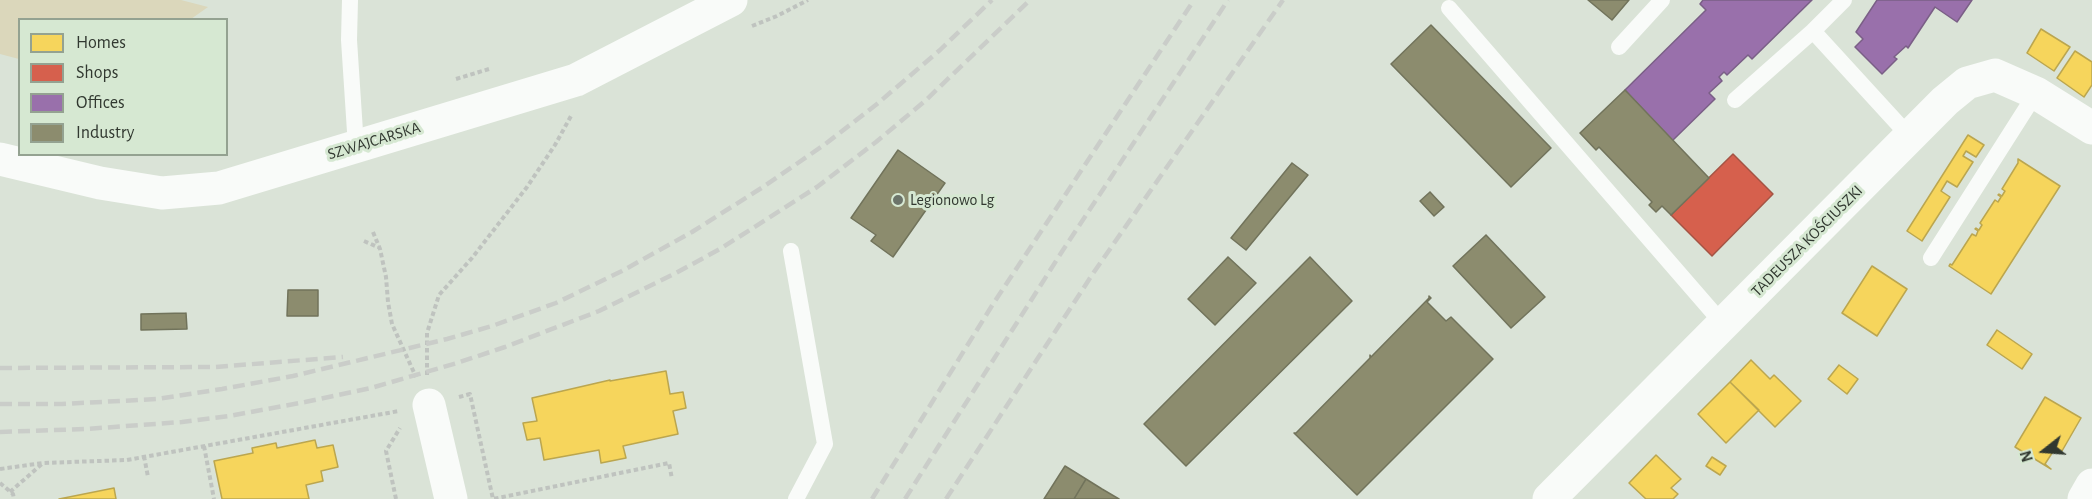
<!DOCTYPE html>
<html>
<head>
<meta charset="utf-8">
<style>
	body { margin:0 }
	#map { position:relative; width:2092px; height:499px; overflow:hidden; background:#dae3d7; font-family:"Alegreya Sans",sans-serif }
	canvas { display:block }
	.legend { position:absolute; left:18px; top:18px; width:210px; height:138px; box-sizing:border-box; background:#d6e8d2; border:2px solid #94a291; margin:0; padding:8px 10px; list-style:none; font-size:18px; color:#313830 }
	.legend li { display:flex; align-items:center; gap:12px; height:30px }
	.legend b { width:30px; border:2px solid #94a291 }
	.north { position:absolute; left:2014px; top:421px; width:60px; height:60px; -webkit-text-stroke:4px #d6e8d2; paint-order:stroke; rotate:253deg; font-size:16px; font-weight:700; line-height:24px; text-align:center; color:#313830 }
	.north::after { content:''; display:block; margin:auto; width:21px; height:27px; background:#313830; clip-path:polygon(50% 0,100% 100%,50% 72%,0 100%) }
</style>
</head>
<body>
<div id="map">
<canvas width="2092" height="499"></canvas>
<ul class="legend">
<li><b style="height:16px;background:#f6d55c"></b>Homes</li>
<li><b style="height:16px;background:#d6604d"></b>Shops</li>
<li><b style="height:16px;background:#9970ab"></b>Offices</li>
<li><b style="height:16px;background:#8c8c6e"></b>Industry</li>
</ul>
<div class="north">N</div>
</div>
<script>
const ctx = document.querySelector('canvas').getContext('2d');
ctx.lineJoin = 'round';
function paint(path, color) {
  ctx.fillStyle = color;
  ctx.fill(path, 'evenodd');
}
function shape(rows) {
  const path = new Path2D();
  for (const r of rows) {
    path.moveTo(r[0], r[1]);
    for (let i = 2; i < r.length; i += 2) path.lineTo(r[i], r[i + 1]);
  }
  return path;
}
function strokePath(path, color, width, dash) {
  ctx.strokeStyle = color;
  ctx.lineWidth = width;
  ctx.lineCap = dash ? 'butt' : 'round';
  ctx.setLineDash(dash || []);
  ctx.stroke(path);
}
function write(font, color, halo, rows, align = 'center') {
  ctx.font = font + ' "Alegreya Sans",sans-serif';
  ctx.lineWidth = 6;
  ctx.setLineDash([]);
  ctx.textBaseline = 'middle';
  ctx.strokeStyle = halo;
  ctx.fillStyle = color;
  for (const [text, x, y, turn = 0] of rows) {
    ctx.save();
    ctx.translate(x, y);
    ctx.rotate((+turn || 0) * Math.PI / 180);
    ctx.textAlign = isNaN(turn) ? turn : align;
    if (halo) ctx.strokeText(text, 0, 0);
    ctx.fillText(text, 0, 0);
    ctx.restore();
  }
}
const green = shape([
	[0,0,181,0,208,7,191,19,20,20,19,59,0,54]
]);
const homes = shape([
	[2041,29,2070,47,2054,71,2027,53,2041,29],
	[2075,51,2092,62,2092,85,2084,97,2057,78,2075,51],
	[1968,135,1984,145,1976,157,1966,151,1963,156,1973,162,1957,187,1947,181,1941,191,1950,197,1922,241,1907,231,1968,135],
	[2018,159,2060,186,1991,294,1949,266,1950,264,1952,265,1972,234,1976,236,1978,231,1975,229,1976,228,1979,230,1982,225,1980,223,1995,200,1998,202,2001,197,1998,195,1999,194,2002,196,2005,191,2002,189,2018,163,2018,159],
	[1872,266,1907,289,1877,336,1842,313,1872,266],
	[1997,330,2032,354,2022,369,1987,345,1997,330],
	[1751,360,1770,379,1774,375,1801,401,1775,427,1730,382,1751,360],
	[1839,365,1858,379,1847,394,1828,379,1839,365],
	[666,371,670,394,683,392,686,408,673,411,678,434,623,446,626,458,601,463,599,450,544,460,540,438,527,440,523,423,537,421,532,398,610,380,610,381,666,371],
	[1730,382,1759,410,1726,443,1698,414,1730,382],
	[2045,397,2081,418,2062,451,2056,447,2045,464,2051,469,2015,447,2045,397],
	[315,440,317,448,333,445,338,467,321,471,323,481,306,485,309,499,222,499,214,461,253,453,252,448,276,443,277,448,315,440],
	[1656,455,1681,479,1671,488,1678,494,1673,499,1646,499,1629,483,1656,455],
	[1712,457,1726,466,1720,475,1706,466,1712,457],
	[114,488,116,499,59,499,114,488]
]);
const shops = shape([
	[1733,154,1773,194,1712,256,1671,215,1733,154]
]);
const offices = shape([
	[1703,0,1812,0,1752,59,1748,55,1727,75,1724,72,1719,77,1722,81,1709,93,1715,99,1672,141,1625,90,1706,10,1700,4,1703,0],
	[1877,0,1972,0,1957,22,1935,7,1908,48,1906,46,1894,57,1897,59,1882,74,1855,47,1863,39,1856,32,1877,0]
]);
const industry = shape([
	[1588,0,1629,0,1612,20,1588,0],
	[1431,25,1551,148,1511,187,1391,64,1431,25],
	[1625,90,1709,178,1671,215,1662,206,1656,212,1649,205,1652,202,1599,147,1596,150,1580,133,1625,90],
	[898,150,945,183,893,257,871,241,876,235,851,218,898,150],
	[1292,163,1308,175,1246,250,1231,238,1292,163],
	[1430,192,1444,207,1434,216,1420,201,1430,192],
	[1486,235,1545,297,1511,328,1453,266,1486,235],
	[1228,257,1256,283,1215,325,1188,299,1228,257],
	[1310,257,1352,301,1186,466,1144,424,1310,257],
	[288,290,318,290,318,316,287,316,288,290],
	[1429,296,1431,298,1427,302,1446,321,1451,317,1493,359,1357,495,1294,433,1296,433,1370,358,1370,355,1371,357,1429,298,1429,296],
	[186,313,187,329,141,330,141,314,186,313],
	[1065,466,1086,479,1074,499,1044,499,1065,466],
	[1086,479,1102,489,1119,499,1074,499,1086,479]
]);
const path = shape([
	[752,26,777,16,808,0],
	[456,79,489,69],
	[373,232,380,249,386,277,388,302,392,324,416,377],
	[364,241,380,248],
	[427,375,427,333,439,295,472,258,527,187,555,145,571,116],
	[459,397,470,394,493,499,669,463,672,479],
	[204,446,214,499],
	[144,456,148,477],
	[0,469,43,463,127,460,399,411],
	[0,483,13,494,14,499],
	[10,492,43,463],
	[396,499,386,451,400,428]
]);
const service = shape([
	[350,0,349,40,356,147],
	[1844,0,1813,31,1910,137],
	[1449,8,1723,324],
	[1619,47,1662,0],
	[1735,100,1813,31],
	[791,251,825,444,796,499],
	[1931,258,2036,93]
]);
const minor = shape([
	[0,159,100,183,162,193,219,188,576,80,731,0],
	[429,405,451,499],
	[1549,499,1945,101,1967,83,1995,75,2036,93,2092,128],
	[2084,499,2092,485]
]);
const rail = shape([
	[0,368,215,367,343,357],
	[0,404,62,404,157,399,222,389,293,376,447,339,492,326,556,303,622,271,692,232,763,187,824,145,877,104,940,50,992,0],
	[0,432,86,429,182,422,229,416,305,402,371,388,457,363,505,347,599,311,676,273,720,249,817,187,876,142,925,101,1030,0],
	[872,499,993,304,1194,0],
	[905,499,1063,250,1228,0],
	[946,499,1094,272,1283,0]
]);
const markers = [
	[898,200,6,"#6c746a"]
];
const streetNames = [
	["SZWAJCARSKA",374,141,-17],
	["TADEUSZA KOŚCIUSZKI",1807,241,-45]
];
const poiNames = [
	["Legionowo Lg",910,200]
];
paint(green, '#dbd7bb');
paint(homes, '#f6d55c');
strokePath(homes, '#bba64f', 1.5);
paint(shops, '#d6604d');
strokePath(shops, '#a45444', 1.5);
paint(offices, '#9970ab');
strokePath(offices, '#7a5f86', 1.5);
paint(industry, '#8c8c6e');
strokePath(industry, '#71735b', 1.5);
strokePath(path, '#bfc3bf', 4, [4.5, 3]);
strokePath(service, '#f9fbf9', 16);
strokePath(minor, '#f9fbf9', 33);
strokePath(rail, '#cacdc9', 4.5, [12, 6]);
for (const [x, y, r, color] of markers) {
  const dot = new Path2D();
  dot.arc(x, y, r, 0, 2 * Math.PI);
  ctx.fillStyle = color;
  ctx.fill(dot);
  strokePath(dot, '#d6e8d2', 2);
}
write('16px', '#313830', '#d6e8d2', streetNames);
write('16px', '#313830', '#d6e8d2', poiNames, 'left');
</script>
</body>
</html>
